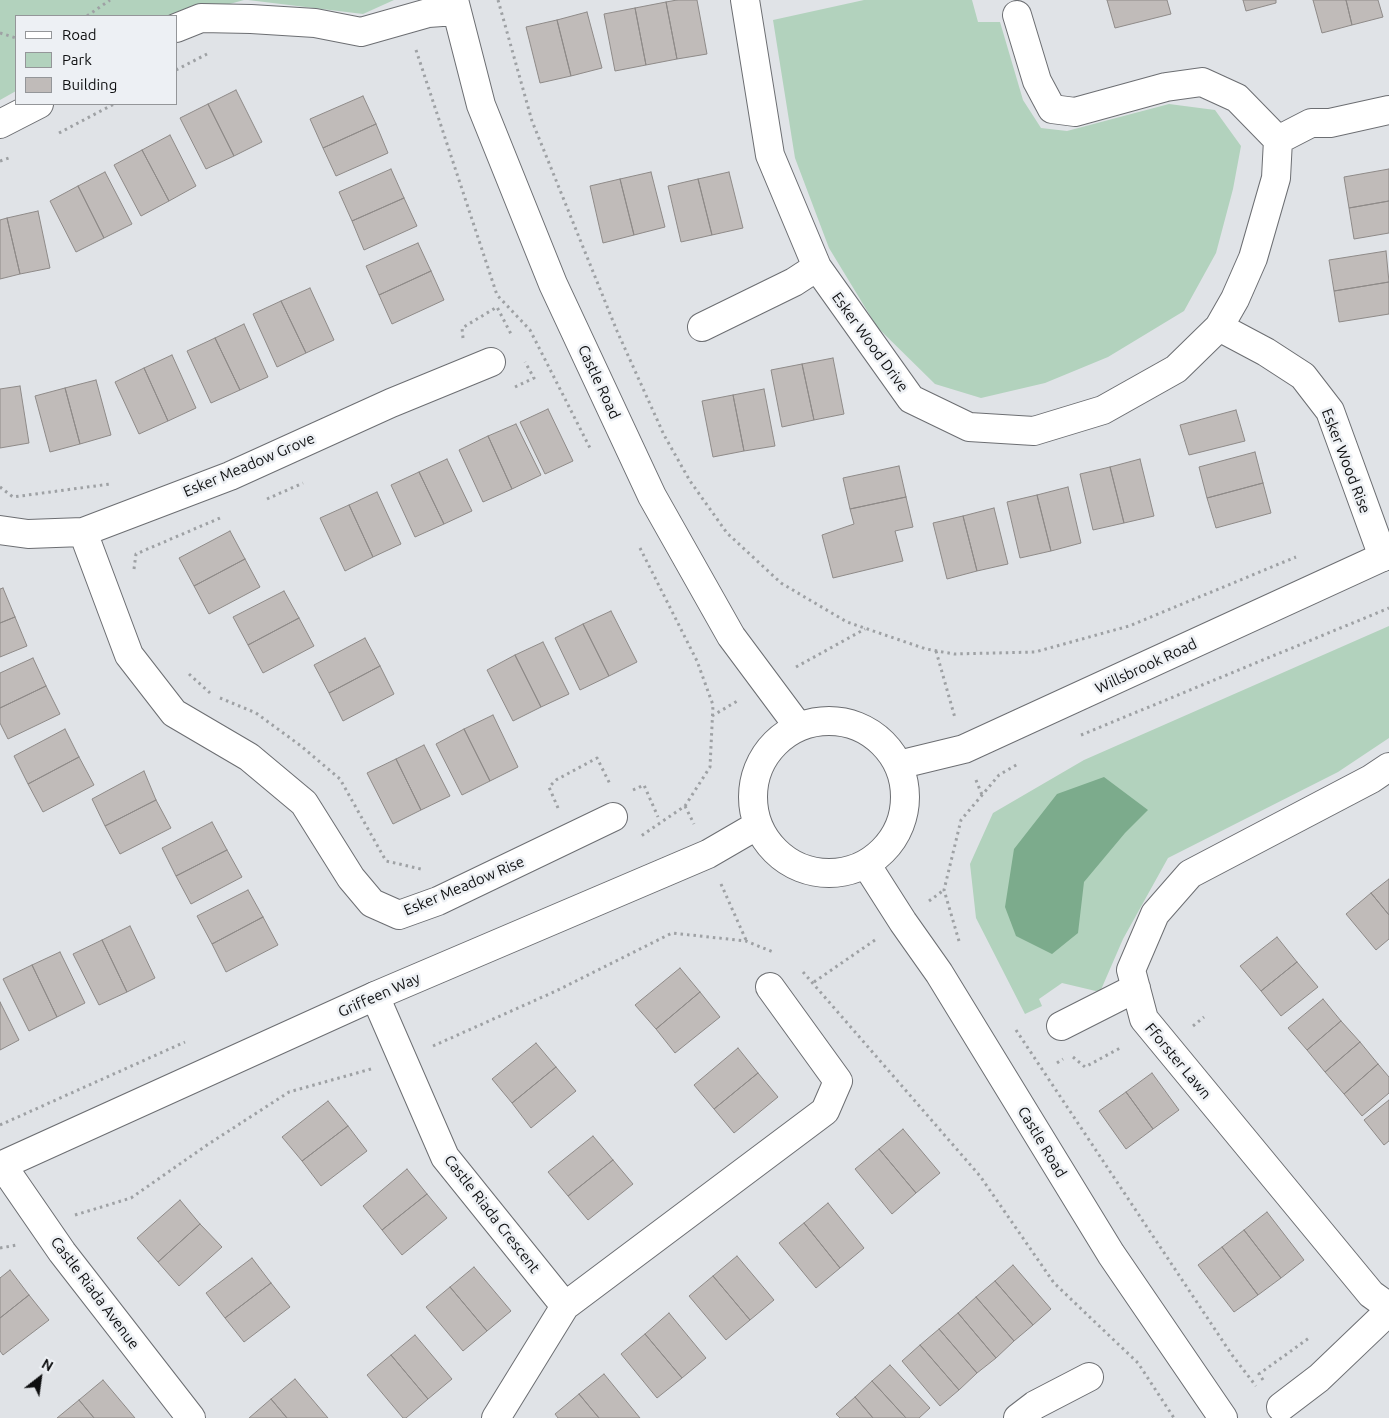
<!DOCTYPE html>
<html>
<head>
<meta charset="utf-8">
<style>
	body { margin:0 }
	#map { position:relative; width:1389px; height:1418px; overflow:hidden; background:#e0e3e7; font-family:Ubuntu,sans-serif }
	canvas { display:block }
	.legend { position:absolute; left:15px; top:15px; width:162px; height:90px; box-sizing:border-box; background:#edf0f4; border:1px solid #949699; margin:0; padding:6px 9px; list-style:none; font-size:15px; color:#0e0f10 }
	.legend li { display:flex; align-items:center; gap:10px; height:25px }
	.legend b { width:25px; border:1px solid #949699 }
	.north { position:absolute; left:15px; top:1353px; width:50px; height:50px; -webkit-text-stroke:4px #edf0f4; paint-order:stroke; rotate:30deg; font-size:14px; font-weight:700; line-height:20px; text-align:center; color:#0e0f10 }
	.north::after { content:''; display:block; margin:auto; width:18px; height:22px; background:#0e0f10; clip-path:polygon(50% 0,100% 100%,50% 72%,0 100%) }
</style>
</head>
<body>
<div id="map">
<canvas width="1389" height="1418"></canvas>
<ul class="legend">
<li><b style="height:6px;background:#fff"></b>Road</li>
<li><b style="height:14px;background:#b2d2bd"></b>Park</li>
<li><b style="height:14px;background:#c0bbb9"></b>Building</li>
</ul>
<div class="north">N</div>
</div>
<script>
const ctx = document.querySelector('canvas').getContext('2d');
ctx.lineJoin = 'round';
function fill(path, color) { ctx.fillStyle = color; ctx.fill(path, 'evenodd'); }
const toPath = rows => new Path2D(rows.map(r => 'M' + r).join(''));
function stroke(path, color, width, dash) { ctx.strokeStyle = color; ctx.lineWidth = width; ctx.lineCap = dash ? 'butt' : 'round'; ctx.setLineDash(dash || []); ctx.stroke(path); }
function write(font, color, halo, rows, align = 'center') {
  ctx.font = font + ' Ubuntu,sans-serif'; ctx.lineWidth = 5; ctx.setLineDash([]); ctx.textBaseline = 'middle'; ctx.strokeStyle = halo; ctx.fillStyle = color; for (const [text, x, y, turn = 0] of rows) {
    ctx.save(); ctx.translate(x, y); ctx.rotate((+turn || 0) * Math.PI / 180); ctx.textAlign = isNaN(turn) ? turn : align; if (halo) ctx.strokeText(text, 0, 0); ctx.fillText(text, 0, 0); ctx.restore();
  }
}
fill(toPath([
	[0,0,244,0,176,19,176,16,16,16,16,91,0,100],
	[248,0,394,0,363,14],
	[864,0,972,0,978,22,1000,22,1023,100,1041,128,1067,131,1169,104,1215,110,1241,146,1233,189,1216,253,1184,311,1108,357,1045,383,981,398,935,384,877,327,829,248,795,158,773,20],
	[1389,626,1389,738,1338,772,1168,858,1123,939,1100,992,1062,983,1039,999,1042,1006,1025,1014,976,918,970,864,993,813,1084,760]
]), '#b2d2bd');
fill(toPath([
	[1104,777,1148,810,1125,833,1084,882,1078,933,1052,954,1016,936,1005,907,1014,849,1057,794]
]), '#7cab8c');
const building = toPath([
	[677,0,697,0,707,54,677,59,666,2,677,0],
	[1107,0,1167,0,1171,14,1115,28,1107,0],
	[1243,0,1276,0,1276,3,1246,11,1243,0],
	[1313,0,1346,0,1352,25,1322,33,1313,0],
	[1346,0,1378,0,1383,17,1352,25,1346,0],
	[666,2,677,59,646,65,635,8,666,2],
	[635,8,646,65,615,71,604,14,635,8],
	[587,12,602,68,571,76,557,20,587,12],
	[557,20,571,76,540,83,526,27,557,20],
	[236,90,262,142,234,156,208,104,236,90],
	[363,96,376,124,323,148,310,119,363,96],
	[208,104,234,156,206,169,180,118,208,104],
	[376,124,388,153,336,176,323,148,376,124],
	[170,135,196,186,169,201,142,150,170,135],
	[142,150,169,201,141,216,114,165,142,150],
	[391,169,404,198,352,221,339,192,391,169],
	[1389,169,1389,201,1349,208,1344,177,1389,169],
	[105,172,132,224,104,238,78,186,105,172],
	[651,172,665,227,634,235,620,179,651,172],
	[729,172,743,228,712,235,698,179,729,172],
	[620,179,634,235,603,243,590,186,620,179],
	[698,179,712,235,681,242,668,186,698,179],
	[78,186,104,238,76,252,50,201,78,186],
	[404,198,417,226,364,250,352,221,404,198],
	[1389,201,1389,233,1354,239,1349,208,1389,201],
	[38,211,50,268,20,274,7,218,38,211],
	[7,218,20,274,0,279,0,220,7,218],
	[418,243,431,271,379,295,366,266,418,243],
	[1386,251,1389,282,1334,291,1329,260,1386,251],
	[431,271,444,300,392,324,379,295,431,271],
	[1389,282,1389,314,1339,322,1334,291,1389,282],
	[310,288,334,340,306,353,281,301,310,288],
	[281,301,306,353,277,367,253,314,281,301],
	[244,324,268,377,240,390,215,338,244,324],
	[215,338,240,390,211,403,187,351,215,338],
	[172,355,196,408,168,421,144,368,172,355],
	[833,358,844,414,814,420,802,364,833,358],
	[802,364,814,420,782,427,771,370,802,364],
	[144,368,168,421,139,434,115,382,144,368],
	[96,380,111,435,80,444,65,388,96,380],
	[20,386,29,443,0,448,0,389,20,386],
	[65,388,80,444,50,452,35,396,65,388],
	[764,389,775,446,744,451,733,395,764,389],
	[733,395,744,451,713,457,702,401,733,395],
	[548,409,573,461,545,474,520,422,548,409],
	[1236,410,1245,441,1189,455,1180,425,1236,410],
	[516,424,541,475,512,489,488,436,516,424],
	[488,436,512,489,483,502,459,450,488,436],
	[1255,452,1263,483,1207,498,1199,467,1255,452],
	[447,459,472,511,444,524,419,472,447,459],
	[1140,459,1154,516,1124,523,1110,467,1140,459],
	[899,466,906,497,850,509,843,478,899,466],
	[1110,467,1124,523,1093,530,1080,474,1110,467],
	[419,472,444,524,415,537,391,485,419,472],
	[1263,483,1271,513,1216,528,1207,498,1263,483],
	[1068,487,1081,543,1051,551,1037,495,1068,487],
	[377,492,401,544,373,557,349,505,377,492],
	[1037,495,1051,551,1020,558,1007,502,1037,495],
	[906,497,913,527,895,531,903,561,833,578,822,535,854,524,850,509,906,497],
	[349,505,373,557,345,571,320,518,349,505],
	[994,508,1008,564,977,571,963,516,994,508],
	[963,516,977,571,947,579,933,523,963,516],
	[230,531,245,559,194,586,179,558,230,531],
	[245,559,260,587,209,614,194,586,245,559],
	[3,588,15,617,0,623,0,589,3,588],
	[284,591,299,618,248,645,233,617,284,591],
	[611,611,637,662,609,676,583,624,611,611],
	[15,617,27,646,0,657,0,623,15,617],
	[299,618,314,646,263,673,248,645,299,618],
	[583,624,609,676,580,690,555,638,583,624],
	[365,638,380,666,329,693,314,665,365,638],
	[543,642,569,694,541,707,515,655,543,642],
	[515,655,541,707,513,721,487,670,515,655],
	[33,658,46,686,0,708,0,673,33,658],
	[380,666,394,694,343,721,329,693,380,666],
	[46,686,60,714,8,739,0,723,0,708,46,686],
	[493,715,518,767,490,781,464,729,493,715],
	[65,729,79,757,28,784,14,756,65,729],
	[464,729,490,781,462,795,436,744,464,729],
	[424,745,450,796,421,810,396,759,424,745],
	[79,757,94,785,43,812,28,784,79,757],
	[396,759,421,810,393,824,367,773,396,759],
	[144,771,156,800,105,826,92,799,144,771],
	[156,800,171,828,120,854,105,826,156,800],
	[212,822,227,850,176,876,162,848,212,822],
	[227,850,242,877,191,904,176,876,227,850],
	[1389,879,1389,915,1371,893,1389,879],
	[248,890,263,917,212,944,197,916,248,890],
	[1371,893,1389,915,1389,939,1376,950,1346,914,1371,893],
	[263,917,278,945,226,972,212,944,263,917],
	[130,926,155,978,127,992,102,940,130,926],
	[1277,937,1297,962,1261,991,1240,966,1277,937],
	[102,940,127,992,99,1005,73,954,102,940],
	[60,952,85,1003,57,1017,32,965,60,952],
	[1297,962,1318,987,1281,1016,1261,991,1297,962],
	[32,965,57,1017,29,1031,3,979,32,965],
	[680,968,700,992,656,1029,635,1005,680,968],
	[700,992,720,1017,675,1053,656,1029,700,992],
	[1323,999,1341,1021,1307,1050,1288,1028,1323,999],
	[0,1002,19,1040,0,1050,0,1002],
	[1341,1021,1360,1042,1325,1072,1307,1050,1341,1021],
	[1360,1042,1378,1064,1344,1094,1325,1072,1360,1042],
	[536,1043,556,1067,512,1103,492,1079,536,1043],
	[738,1048,758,1073,714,1109,694,1085,738,1048],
	[1378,1064,1389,1077,1389,1093,1362,1116,1344,1094,1378,1064],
	[556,1067,576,1091,531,1128,512,1103,556,1067],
	[758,1073,778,1097,734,1133,714,1109,758,1073],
	[1152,1073,1179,1110,1153,1129,1126,1092,1152,1073],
	[1126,1092,1153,1129,1126,1149,1099,1111,1126,1092],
	[1389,1100,1389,1141,1384,1145,1364,1120,1389,1100],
	[328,1101,348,1126,302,1161,282,1137,328,1101],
	[348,1126,367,1151,321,1186,302,1161,348,1126],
	[903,1129,940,1173,916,1193,879,1149,903,1129],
	[593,1136,613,1160,568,1196,548,1172,593,1136],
	[879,1149,916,1193,892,1214,855,1169,879,1149],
	[613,1160,633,1184,588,1220,568,1196,613,1160],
	[407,1169,427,1194,382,1230,363,1206,407,1169],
	[427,1194,447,1218,402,1255,382,1230,427,1194],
	[180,1200,200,1224,158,1262,137,1238,180,1200],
	[828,1203,864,1248,840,1268,804,1223,828,1203],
	[1267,1212,1304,1260,1281,1278,1244,1230,1267,1212],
	[804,1223,840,1268,816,1288,779,1243,804,1223],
	[200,1224,222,1247,179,1286,158,1262,200,1224],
	[1244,1230,1281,1278,1258,1295,1222,1247,1244,1230],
	[1222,1247,1258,1295,1234,1312,1198,1265,1222,1247],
	[737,1256,774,1300,750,1320,713,1276,737,1256],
	[252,1258,271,1283,225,1318,206,1293,252,1258],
	[1013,1265,1051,1309,1033,1325,995,1281,1013,1265],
	[474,1267,511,1311,487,1331,450,1287,474,1267],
	[10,1270,29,1295,0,1318,0,1278,10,1270],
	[713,1276,750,1320,726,1340,689,1296,713,1276],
	[995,1281,1033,1325,1014,1341,976,1297,995,1281],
	[271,1283,290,1307,244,1342,225,1318,271,1283],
	[450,1287,487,1331,463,1351,426,1307,450,1287],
	[29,1295,49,1320,3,1355,0,1351,0,1318,29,1295],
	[976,1297,1014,1341,996,1358,958,1313,976,1297],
	[669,1313,706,1358,682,1378,645,1334,669,1313],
	[958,1313,996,1358,977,1373,939,1329,958,1313],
	[939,1329,977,1373,959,1390,920,1345,939,1329],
	[645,1334,682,1378,657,1398,621,1354,645,1334],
	[415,1335,452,1379,428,1399,391,1355,415,1335],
	[920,1345,959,1390,940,1406,902,1361,920,1345],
	[391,1355,428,1399,406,1418,403,1418,367,1375,391,1355],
	[890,1365,930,1408,919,1418,906,1418,872,1381,890,1365],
	[604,1374,640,1418,599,1418,579,1394,604,1374],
	[295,1379,328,1418,287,1418,271,1399,295,1379],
	[103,1380,135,1418,94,1418,79,1400,103,1380],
	[872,1381,906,1418,873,1418,855,1397,872,1381],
	[579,1394,599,1418,558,1418,555,1414,579,1394],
	[855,1397,873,1418,840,1418,836,1414,855,1397],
	[271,1399,287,1418,249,1418,271,1399],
	[79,1400,94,1418,57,1418,79,1400]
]);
fill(building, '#c0bbb9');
stroke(building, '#8e8a88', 1);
const minor = toPath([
	[454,0,481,105,553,284,652,496,731,636,798,726],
	[745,0,770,155,817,267,911,399,969,427,1034,431,1103,410,1176,369,1219,327,1235,299,1253,258,1276,178,1278,140,1311,123,1330,123,1389,110],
	[1017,15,1037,81,1052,109,1075,112,1166,87,1202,82,1237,98,1278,140],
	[176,28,201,18,251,19,315,23,361,32,428,13,456,11],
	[0,124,39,104],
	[702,327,794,282,817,267],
	[1219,327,1266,352,1303,376,1330,411,1383,557],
	[0,530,28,534,83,532,230,476,391,403,491,362],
	[83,532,129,655,174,713,249,757,304,803,351,878,372,903,399,915,438,901,613,817],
	[1389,767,1371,779,1190,874,1155,914,1131,970,1144,1019,1371,1294,1389,1307],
	[375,996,445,1157,565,1306,496,1418],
	[1061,1026,1136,988],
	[2,1165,62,1252,191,1418],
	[565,1306,825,1111,838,1081,770,987],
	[1281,1407,1319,1378,1389,1311],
	[1018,1418,1035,1405,1089,1377]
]);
const tertiary = toPath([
	'753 797a76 76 0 1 1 152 0a76 76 0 1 1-152 0Z',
	[898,765,964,749,1389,554],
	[866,864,903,922,939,973,1111,1254,1223,1418],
	[0,1166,375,996,708,854,758,825]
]);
stroke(minor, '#6c6e72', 30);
stroke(tertiary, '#6c6e72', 30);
stroke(toPath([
	[498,0,532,121,617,331,664,435,690,481,727,533,781,583,847,622,926,649,954,654,1035,652,1129,626,1296,557],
	[87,16,110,0],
	[0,33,16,38],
	[416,50,497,295,530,330,591,450],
	[176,70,207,54],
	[59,133,114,104],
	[0,161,9,158],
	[463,338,462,328,497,307,511,334],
	[515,387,534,378,525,362],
	[0,487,13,497,110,484],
	[267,499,303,483],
	[640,548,697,661,713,705,710,767,685,806,641,836],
	[134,569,136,554,220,518],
	[936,651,955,718],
	[796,667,865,629],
	[189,674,210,693],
	[220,698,256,713,301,746,340,779,386,861,421,869],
	[712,716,739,700],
	[1081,735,1389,608],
	[976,780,982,795],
	[633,790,644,785,658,817],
	[685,806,694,824],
	[558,808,549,787,556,780,597,758,610,784],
	[721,884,746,940],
	[929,901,944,890],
	[959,941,944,890,961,820,999,775,1018,764],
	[803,972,980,1176,1054,1283,1138,1363,1174,1418],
	[814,982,875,940],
	[1193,1026,1204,1017],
	[1016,1030,1232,1355,1256,1386],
	[433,1046,556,991,672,933,746,941,773,952],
	[1073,1057,1085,1067,1122,1047],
	[1057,1063,1063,1059],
	[0,1125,185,1042],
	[75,1215,131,1198,207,1145,289,1092,371,1069],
	[0,1248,17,1245],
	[1263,1380,1259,1374,1309,1338]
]), '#9ea1a4', 3, [2.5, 4]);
stroke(minor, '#fff', 28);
stroke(tertiary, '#fff', 28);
write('15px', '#0e0f10', '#edf0f4', [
	["Esker Wood Drive",870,342,54],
	["Castle Road",599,382,65],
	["Esker Wood Rise",1346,461,69],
	["Esker Meadow Grove",249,465,-23],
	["Willsbrook Road",1146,666,-25],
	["Esker Meadow Rise",464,886,-23],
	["Griffeen Way",379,995,-24],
	["Fforster Lawn",1178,1061,50],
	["Castle Road",1042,1142,59],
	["Castle Riada Crescent",492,1214,52],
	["Castle Riada Avenue",95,1293,53]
]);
</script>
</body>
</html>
